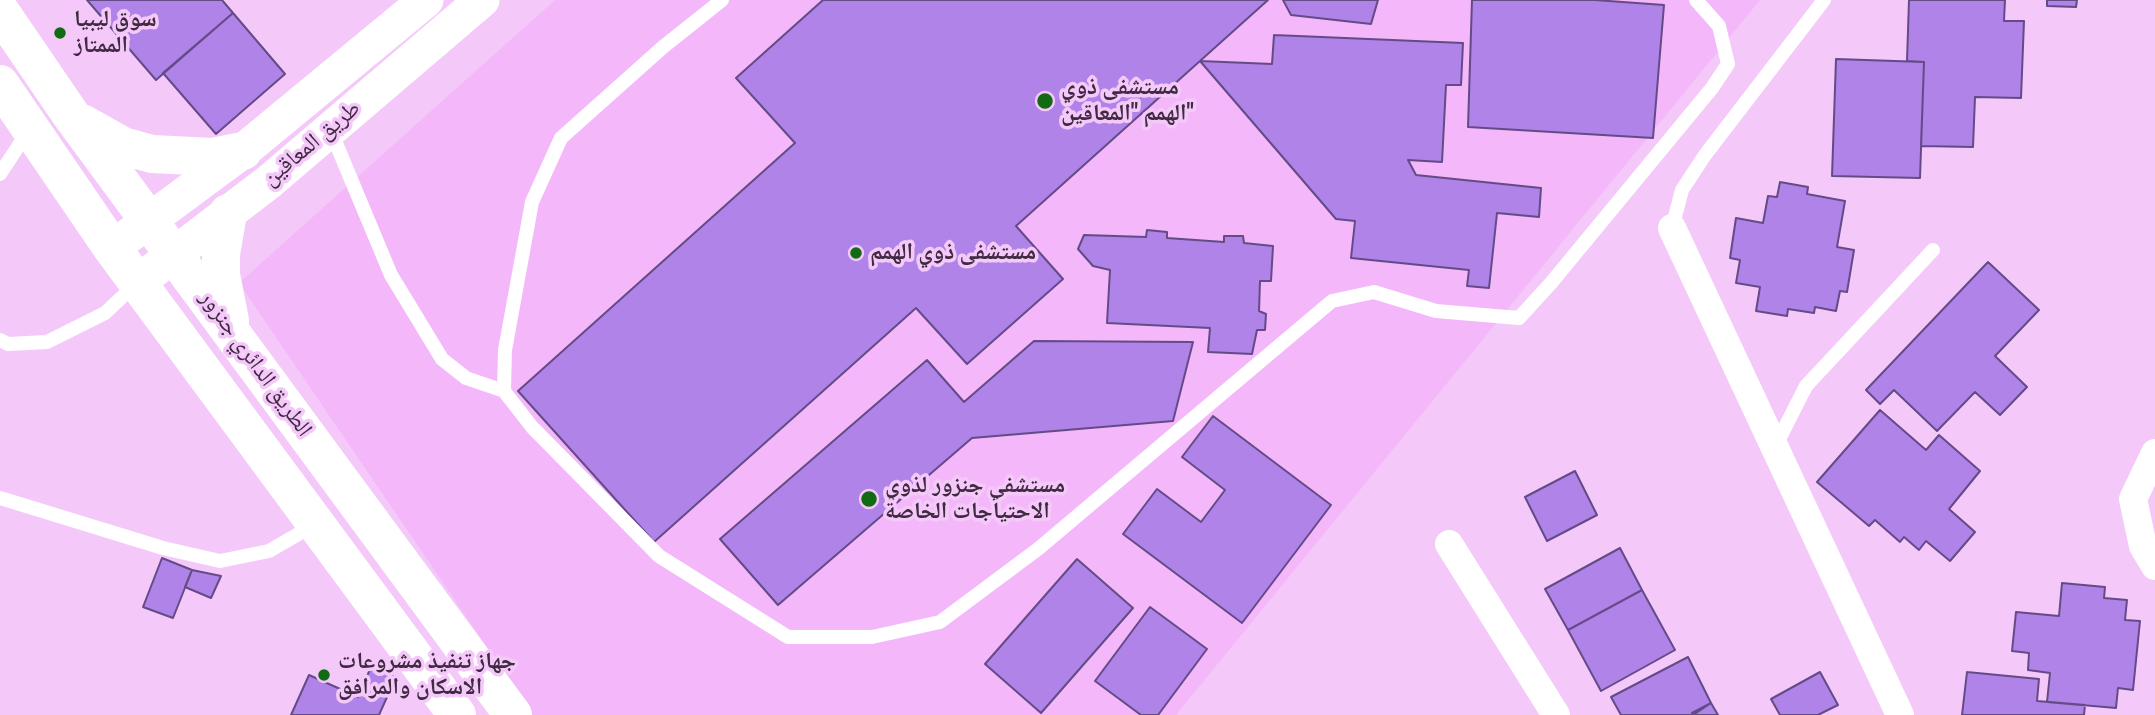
<!DOCTYPE html>
<html>
<head>
<meta charset="utf-8">
<style>
	body { margin:0 }
	canvas { display:block; background:#f4c9f9 }
</style>
</head>
<body>
<canvas width="2155" height="715"></canvas>
<script>
const ctx = document.querySelector('canvas').getContext('2d');
ctx.lineJoin = 'round';
function fill(path, color) { ctx.fillStyle = color; ctx.fill(path, 'evenodd'); }
const toPath = rows => new Path2D(rows.map(r => 'M' + r).join(''));
function stroke(path, color, width, dash) { ctx.strokeStyle = color; ctx.lineWidth = width; ctx.lineCap = dash ? 'butt' : 'round'; ctx.setLineDash(dash || []); ctx.stroke(path); }
function write(font, color, halo, rows, align = 'center') {
  ctx.font = font + ' "Roboto Condensed","Noto Naskh Arabic",sans-serif'; ctx.lineWidth = 7; ctx.setLineDash([]); ctx.textBaseline = 'middle'; ctx.strokeStyle = halo; ctx.fillStyle = color; for (const [text, x, y, turn = 0] of rows) {
    ctx.save(); ctx.translate(x, y); ctx.rotate((+turn || 0) * Math.PI / 180); ctx.textAlign = isNaN(turn) ? turn : align; if (halo) ctx.strokeText(text, 0, 0); ctx.fillText(text, 0, 0); ctx.restore();
  }
}
fill(toPath([
	[555,0,1760,0,1176,715,533,715,239,283]
]), '#f3b7fa');
const building = toPath([
	[87,0,222,0,233,13,156,80,87,0],
	[823,0,1268,0,1016,226,1063,279,967,364,916,308,654,542,518,391,795,143,736,78,823,0],
	[1283,0,1378,0,1371,24,1291,15,1283,0],
	[1472,0,1595,0,1664,5,1653,138,1468,127,1472,0],
	[1909,0,2005,0,2004,21,2024,21,2021,98,1975,97,1973,147,1921,146,1924,62,1907,61,1909,0],
	[2047,0,2077,0,2076,7,2047,6,2047,0],
	[233,13,285,74,216,134,163,73,233,13],
	[1274,35,1463,43,1461,85,1446,85,1442,162,1408,160,1416,175,1541,188,1539,217,1497,213,1489,288,1467,286,1469,270,1351,258,1355,221,1336,219,1200,61,1272,64,1274,35],
	[1836,59,1924,62,1920,178,1832,176,1836,59],
	[1780,182,1808,187,1807,194,1845,201,1837,247,1854,250,1847,292,1840,291,1836,311,1815,307,1814,313,1788,309,1787,316,1756,311,1760,287,1736,283,1740,260,1730,258,1736,218,1763,223,1768,196,1777,197,1780,182],
	[1147,230,1167,232,1167,238,1224,242,1224,236,1243,236,1244,243,1273,246,1271,281,1260,281,1259,311,1266,314,1265,330,1257,330,1252,354,1208,352,1210,328,1107,323,1110,270,1093,266,1078,249,1084,235,1146,237,1147,230],
	[1988,262,2039,310,1995,356,2027,387,2000,415,1975,392,1937,431,1894,390,1880,404,1866,390,1988,262],
	[1034,341,1193,342,1173,421,972,438,778,605,720,539,927,360,964,402,1034,341],
	[1880,410,1926,450,1939,435,1980,471,1949,509,1975,532,1950,561,1926,541,1919,550,1904,537,1900,542,1875,520,1869,526,1817,482,1880,410],
	[1213,416,1331,505,1242,623,1123,534,1157,489,1201,522,1225,490,1182,457,1213,416],
	[1575,471,1597,515,1547,541,1525,497,1575,471],
	[1620,548,1642,590,1568,630,1545,589,1620,548],
	[162,558,192,570,173,618,143,607,162,558],
	[1077,559,1133,608,1041,713,985,664,1077,559],
	[192,570,221,576,211,598,185,587,192,570],
	[2062,583,2105,587,2104,598,2127,600,2125,620,2140,621,2133,690,2118,688,2116,708,2047,702,2050,673,2028,670,2029,653,2012,651,2016,612,2059,616,2062,583],
	[1642,590,1675,650,1601,691,1568,630,1642,590],
	[1150,607,1207,649,1158,715,1141,715,1095,681,1150,607],
	[1688,657,1711,703,1693,715,1621,715,1611,697,1688,657],
	[371,667,396,677,379,715,291,715,309,675,358,697,371,667],
	[1820,672,1838,705,1818,715,1780,715,1771,699,1820,672],
	[1967,672,2039,679,2037,701,2085,705,2084,715,1962,715,1967,672],
	[1711,703,1718,715,1693,715,1692,713,1711,703]
]);
fill(building, '#af83e7');
stroke(building, '#654a88', 2);
stroke(toPath([
	[722,0,663,47,561,138,532,202,505,350,504,391,532,427,659,556,788,637,872,637,940,622,1038,549,1332,301,1374,292,1436,311,1519,318,1551,283,1712,88,1728,64,1719,26,1696,0],
	[330,129,391,275,442,359,466,378,504,391],
	[0,174,29,130],
	[1672,228,1682,190,1705,155,1824,0],
	[0,340,8,344,47,342,105,313,136,284],
	[1775,447,1806,386,1933,250],
	[0,498,163,548,220,561,269,551,314,525]
]), '#fff', 14);
stroke(toPath([
	[1672,228,1900,715],
	[2155,453,2133,499,2143,546,2155,566],
	[1449,544,1556,715]
]), '#fff', 28);
stroke(toPath([
	[112,248,243,151,426,0],
	[137,283,270,181,482,0]
]), '#fff', 35);
stroke(toPath([
	[0,11,71,115,513,715],
	[0,84,112,248,457,715],
	[82,123,123,146,152,154,213,157,243,151],
	[228,213,221,254,221,275,230,321]
]), '#fff', 38);
for (const [x, y, r, color] of [
	[60,33,7,"#126a12"],
	[1045,101,9,"#126a12"],
	[856,253,7,"#126a12"],
	[869,499,9,"#126a12"],
	[324,675,7,"#126a12"]
]) { const dot = new Path2D(); dot.arc(x, y, r, 0, 2 * Math.PI); ctx.fillStyle = color; ctx.fill(dot); stroke(dot, '#f4c9f9', 2.5); }
write('bold 23px', '#402a42', '#f4c9f9', [
	["سوق ليبيا",74,20],
	["الممتاز",74,46],
	["مستشفى ذوي",1061,88],
	["الهمم \"المعاقين\"",1061,114],
	["مستشفى ذوي الهمم",870,253],
	["مستشفي جنزور لذوي",885,486],
	["الاحتياجات الخاصة",885,512],
	["جهاز تنفيذ مشروعات",338,662],
	["الاسكان والمرافق",338,688]
], 'left');
write('23px', '#402a42', '#f4c9f9', [
	["طريق المعاقين",312,144,-40],
	["الطريق الدائري جنزور",255,364,54]
]);
</script>
</body>
</html>
